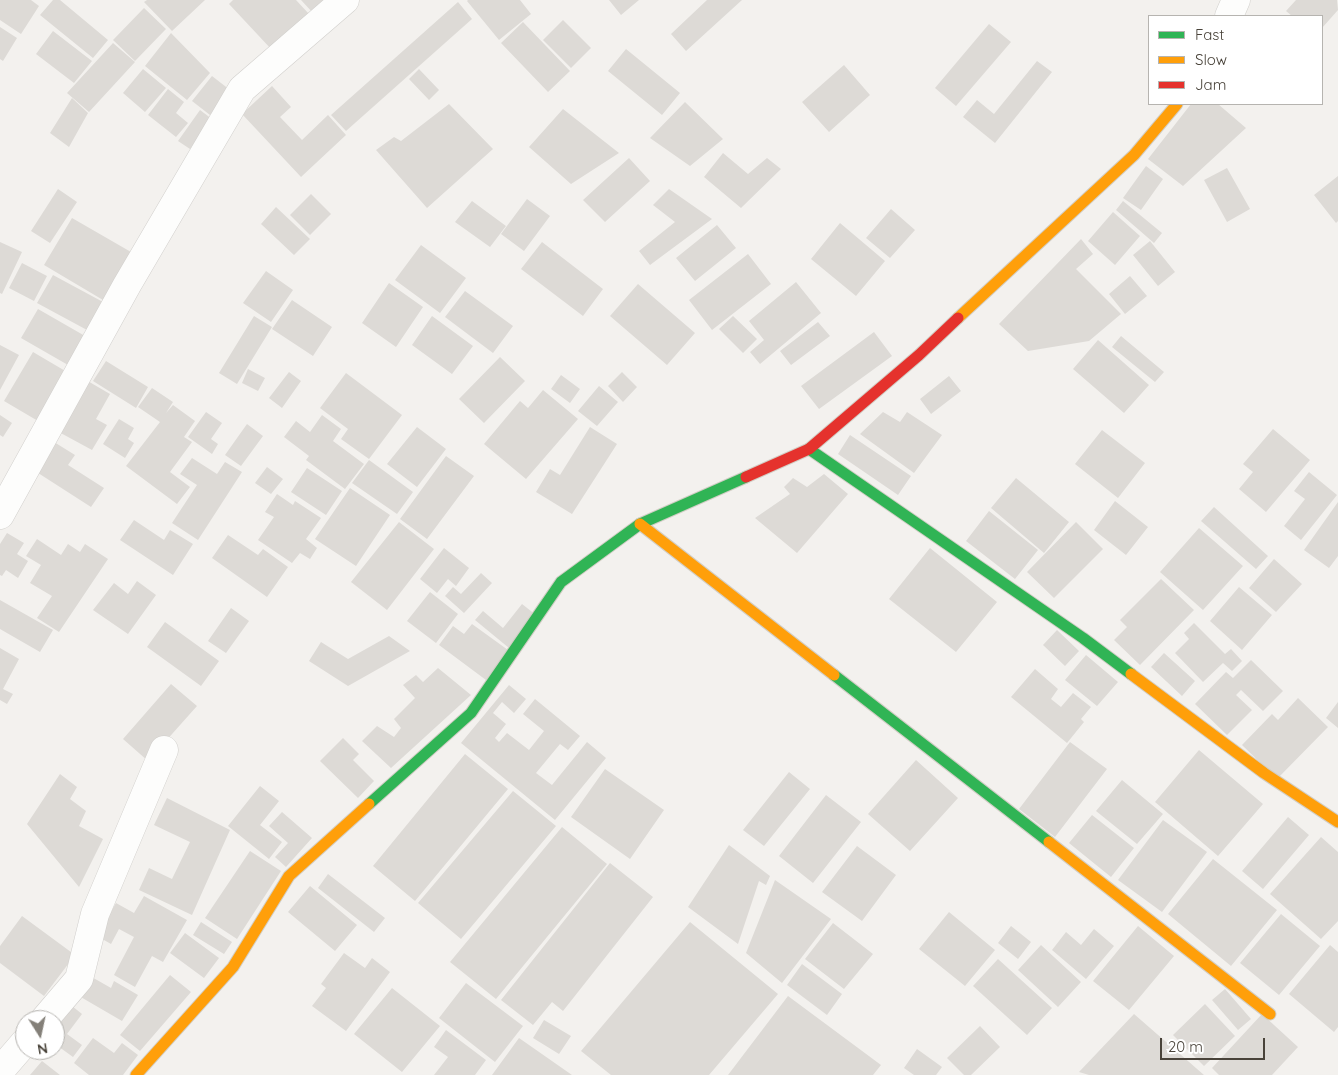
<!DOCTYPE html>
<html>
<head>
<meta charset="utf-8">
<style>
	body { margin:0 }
	#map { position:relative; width:1338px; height:1075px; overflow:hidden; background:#f3f1ee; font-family:Quicksand,sans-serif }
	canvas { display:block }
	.legend { position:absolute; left:1148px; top:15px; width:175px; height:90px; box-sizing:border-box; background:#fff; border:1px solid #b6b4b0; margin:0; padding:6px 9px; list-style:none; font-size:15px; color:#49433a }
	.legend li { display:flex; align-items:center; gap:10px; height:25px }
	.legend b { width:25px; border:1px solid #b6b4b0 }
	.north { position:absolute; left:15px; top:1010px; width:50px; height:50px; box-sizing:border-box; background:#fff; border:1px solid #b6b4b0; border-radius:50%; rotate:170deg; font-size:14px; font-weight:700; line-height:20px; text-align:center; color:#49433a }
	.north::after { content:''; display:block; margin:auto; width:18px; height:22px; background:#848079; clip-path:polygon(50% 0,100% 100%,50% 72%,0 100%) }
	.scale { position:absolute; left:1160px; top:1038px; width:105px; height:22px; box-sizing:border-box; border:2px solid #49433a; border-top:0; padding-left:6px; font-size:15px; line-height:18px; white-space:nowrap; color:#49433a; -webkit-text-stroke:4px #fff; paint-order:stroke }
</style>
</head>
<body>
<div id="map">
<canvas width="1338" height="1075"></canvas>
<ul class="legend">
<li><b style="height:6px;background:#30b455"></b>Fast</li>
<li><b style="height:6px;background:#ff9f0a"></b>Slow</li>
<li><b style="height:6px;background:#e5322d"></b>Jam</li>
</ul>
<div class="north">N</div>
<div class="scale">20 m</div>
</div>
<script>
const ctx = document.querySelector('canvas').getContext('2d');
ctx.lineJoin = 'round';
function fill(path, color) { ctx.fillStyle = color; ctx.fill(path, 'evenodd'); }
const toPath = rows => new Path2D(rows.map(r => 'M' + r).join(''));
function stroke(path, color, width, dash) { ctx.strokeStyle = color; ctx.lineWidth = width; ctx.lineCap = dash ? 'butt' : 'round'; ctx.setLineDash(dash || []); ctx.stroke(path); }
fill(toPath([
	[0,0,31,0,39,6,21,34,0,20],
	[53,0,60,0,108,40,93,58,40,15],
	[147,0,205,0,172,31,144,2],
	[233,0,296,0,309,14,272,50,229,4],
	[301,0,328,0,313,13],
	[468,0,520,0,531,14,499,40,467,1],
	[609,0,639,0,621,15],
	[707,0,742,0,686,51,671,34],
	[1296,0,1337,0,1338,10,1322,28,1322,16,1292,16,1286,11],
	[458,2,472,19,346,131,331,115],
	[144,8,166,29,135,61,113,40],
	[563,20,591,48,571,68,543,40],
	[523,22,570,71,548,92,501,43],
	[989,24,1011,42,956,106,935,88],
	[0,27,17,38,3,61,0,59],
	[53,31,92,61,74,83,36,54],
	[171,33,210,73,187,100,145,66],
	[113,43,135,62,89,112,67,93],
	[626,49,680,93,662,115,608,71],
	[1037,61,1052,72,995,143,963,117,977,100,994,114],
	[844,65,870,95,829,132,802,102],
	[143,69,166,88,145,112,123,93],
	[419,69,439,90,429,100,409,79],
	[212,76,230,90,210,115,192,101],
	[272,86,291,107,280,117,302,140,328,115,346,135,301,177,242,114],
	[168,89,184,102,176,113,188,123,176,137,148,115],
	[72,98,88,113,69,147,50,133],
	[685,102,723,139,690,166,650,138],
	[449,104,493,149,427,208,376,150,394,137,401,141],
	[1191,104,1218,104,1246,128,1183,186,1148,159],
	[563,109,619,153,571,184,529,147],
	[200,110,212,119,190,149,178,141],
	[723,153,748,174,767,158,781,169,741,208,704,177],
	[629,158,650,181,605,222,583,200],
	[1146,166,1163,179,1141,210,1123,198],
	[1227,168,1250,209,1227,222,1204,180],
	[1338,176,1338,221,1336,223,1314,195],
	[58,189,77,202,50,243,31,231],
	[669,189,712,219,650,265,639,251,675,222,653,205],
	[311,194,331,214,310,235,290,215],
	[527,199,550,216,524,251,501,234],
	[472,201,506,226,490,247,455,222],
	[1123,201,1162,233,1154,243,1116,210],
	[276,207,310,239,294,255,261,224],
	[891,209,915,230,890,258,866,238],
	[1113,212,1140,236,1115,265,1088,241],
	[72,218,131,252,103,300,44,265],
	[840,223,885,261,856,296,811,259],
	[717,225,736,248,695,281,676,258],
	[1081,239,1093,254,1076,269,1121,314,1089,341,1028,351,999,324],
	[1150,241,1175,272,1158,286,1133,255],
	[0,242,22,252,2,294,0,293],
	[542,242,603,289,583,316,521,269],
	[421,245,466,278,440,313,395,280],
	[748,254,771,284,712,330,689,300],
	[22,263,47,276,34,301,9,288],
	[266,271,293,290,271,322,243,303],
	[53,275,103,302,87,330,37,303],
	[1130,276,1147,296,1125,314,1109,294],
	[796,282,821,313,760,364,750,352,764,340,749,321],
	[389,283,423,307,396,347,362,323],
	[638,284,695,333,667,365,610,316],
	[465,291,513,326,493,353,445,317],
	[292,300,332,327,313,356,272,329],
	[38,309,85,336,68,365,21,338],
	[254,316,272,327,237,384,219,373],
	[432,316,473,346,452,374,412,345],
	[733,316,757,339,743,353,719,329],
	[818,322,830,336,791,365,780,351],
	[874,332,892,356,819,409,801,386],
	[1121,336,1164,372,1155,382,1112,347],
	[1098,340,1149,385,1124,413,1073,369],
	[0,345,19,355,0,390],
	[33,352,67,372,38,421,4,401],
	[500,357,525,381,484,423,459,399],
	[106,361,148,387,136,408,93,381],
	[248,369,265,378,258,391,242,383],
	[289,372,301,381,282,408,269,398],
	[622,372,637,387,623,402,608,386],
	[346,373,402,415,369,459,341,439,348,429,320,408],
	[561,375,580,389,570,403,551,389],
	[949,376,961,391,931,414,920,399],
	[86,380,110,394,96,419,107,425,92,450,57,431],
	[599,386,618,402,597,426,578,411],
	[152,388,173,402,166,413,173,405,195,421,184,437,192,442,170,472,190,487,177,504,126,466,160,422,138,407],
	[543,390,578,419,526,479,484,444,520,401,528,408],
	[206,412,222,423,211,439,218,444,212,454,188,437],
	[883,412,900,422,907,412,942,435,914,473,860,434],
	[0,415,12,423,3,437,0,435],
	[322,415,341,429,333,441,364,464,345,489,306,460,309,456,284,437,296,421,310,432],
	[119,419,134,428,128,439,134,443,125,458,103,444],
	[247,424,263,436,241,466,225,455],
	[417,427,446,449,417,487,387,464],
	[590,427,617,444,572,514,536,492,550,469,560,475],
	[1273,429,1310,460,1266,512,1239,489,1253,472,1243,464],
	[1102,430,1145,463,1118,498,1075,464],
	[850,435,911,476,898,495,838,454],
	[54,442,75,455,68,465,104,488,91,507,35,471],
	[446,456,474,476,427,539,400,519],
	[192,458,217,474,225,462,242,472,198,540,172,523,197,485,180,474],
	[369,460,413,492,397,514,352,483],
	[267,467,283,479,271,494,255,483],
	[307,468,342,491,326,515,291,492],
	[1309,472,1337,495,1301,540,1284,526,1305,499,1294,491],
	[824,474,848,494,797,553,755,518,790,494,784,487,793,478,807,487],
	[1016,478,1069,522,1044,553,991,508],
	[350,488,390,515,356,566,315,539],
	[277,494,293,505,295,501,321,518,306,539,317,548,310,559,300,553,292,563,258,540,274,517,265,512],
	[1115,501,1148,527,1126,555,1094,530],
	[1338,502,1338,556,1329,568,1304,550],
	[1214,507,1268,556,1256,569,1201,521],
	[989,511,1038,550,1015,579,966,541],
	[134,520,164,540,170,530,193,544,173,575,120,540],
	[399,522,434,549,387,610,351,582],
	[1076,522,1103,549,1054,598,1027,572],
	[1199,528,1243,566,1203,610,1160,572],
	[7,533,24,543,17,554,28,561,18,578,6,570,2,576,0,575,0,544],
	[228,535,258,555,263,549,288,567,267,597,212,558],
	[37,539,61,555,68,544,80,552,85,544,108,559,59,632,37,618,52,596,30,583,41,565,26,556],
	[444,548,469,568,456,586,448,579,437,593,420,579],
	[930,548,997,602,956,652,889,599],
	[1274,559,1302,584,1276,612,1249,588],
	[481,573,492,583,464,613,445,596,453,587,461,594],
	[1161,579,1194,610,1140,665,1114,640,1127,627,1120,620],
	[137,581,156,595,128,634,93,610,114,583,128,594],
	[1239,587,1272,615,1242,650,1210,621],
	[430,592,458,614,436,643,407,621],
	[0,600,53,630,40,652,0,629],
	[522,604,536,615,509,648,475,620,483,611,503,628],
	[231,608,249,621,226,653,208,641],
	[165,622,219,661,201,686,147,647],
	[1194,623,1225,654,1231,649,1242,661,1232,671,1223,663,1203,682,1175,653,1189,639,1184,633],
	[472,624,508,650,486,680,439,645,453,626,464,634],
	[1057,630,1079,651,1065,666,1043,645],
	[389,636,410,651,348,686,309,661,321,642,348,659],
	[0,648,19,659,3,689,13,694,7,704,0,700],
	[1164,653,1195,681,1182,696,1151,667],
	[1086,655,1118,682,1097,706,1065,680],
	[1251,660,1283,691,1263,711,1241,690,1236,695,1252,710,1227,735,1195,704,1226,672,1233,678],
	[438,668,471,695,391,768,362,741,377,726,394,737,401,728,394,719,415,698,403,685,416,675,423,682],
	[1035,669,1058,689,1051,699,1061,707,1073,693,1091,707,1081,719,1084,722,1067,743,1011,697],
	[171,684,197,706,148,761,123,739],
	[509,685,526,699,514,713,502,702,493,713,506,724,495,738,499,742,507,733,529,750,544,731,523,714,535,699,580,736,568,750,560,744,536,773,552,785,587,742,606,758,555,820,461,743],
	[1298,698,1328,727,1277,779,1242,745,1272,714,1278,720],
	[1338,702,1338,728,1326,718],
	[343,738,359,754,353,760,374,781,358,798,320,761],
	[1070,742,1107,769,1055,837,1019,809],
	[1199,750,1263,804,1218,856,1155,802],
	[465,754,508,789,415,901,373,866],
	[916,760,958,798,910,851,868,814],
	[605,769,664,810,630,859,571,817],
	[789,772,810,789,764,846,743,830],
	[60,774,77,787,70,799,86,811,79,826,103,839,79,887,27,824],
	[1122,780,1163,814,1137,844,1096,811],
	[260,786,279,801,260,825,282,842,269,859,228,826],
	[513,791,556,826,461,939,418,903],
	[826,795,861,822,813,883,779,856],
	[167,798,230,830,192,915,139,890,149,868,172,879,190,842,154,825],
	[282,812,312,838,286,867,275,857,288,843,269,826],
	[1092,815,1134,848,1111,877,1069,843],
	[1288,817,1309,835,1263,889,1242,871],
	[1163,820,1207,852,1162,912,1118,880],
	[562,827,607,864,496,999,450,962],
	[1321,837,1338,852,1338,921,1321,939,1270,894],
	[729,845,770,876,766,885,759,881,738,944,688,907],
	[857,846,896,875,862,921,822,892],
	[250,851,281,871,237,939,205,918],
	[1213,859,1277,910,1231,966,1168,914],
	[610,863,653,897,563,1011,552,1002,533,1025,501,1000],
	[328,874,385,918,374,932,318,888],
	[775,880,831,919,782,983,746,953],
	[310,886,357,925,335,951,288,912],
	[144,896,187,920,163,962,152,956,135,987,114,975,134,937,119,929,111,944,97,936,116,903,134,913],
	[949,912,995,950,965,986,919,949],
	[1281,914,1320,946,1279,995,1240,963],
	[22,916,75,955,44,996,0,963,0,946],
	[201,922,232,942,224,954,193,935],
	[690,922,778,994,709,1075,611,1075,581,1051],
	[833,923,873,954,844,989,805,959],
	[1011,926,1031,942,1018,959,998,943],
	[1138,926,1174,956,1129,1010,1093,981],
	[1094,929,1114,946,1086,979,1052,950,1066,932,1081,945],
	[185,933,219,958,204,978,170,953],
	[1041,945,1081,982,1058,1007,1018,970],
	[1330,945,1338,952,1338,1027,1334,1032,1289,994],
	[344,953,365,968,372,958,390,972,346,1031,312,1006,326,988,321,984],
	[998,959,1052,1008,1027,1035,973,986],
	[802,964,842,994,827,1015,787,985],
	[170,975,191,992,140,1051,120,1035],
	[90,976,111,988,114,981,138,995,122,1021,79,996],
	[466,983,523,1026,495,1062,439,1018],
	[392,988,440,1026,402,1072,354,1034],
	[1225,989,1251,1019,1238,1030,1212,1000],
	[788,996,881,1065,873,1075,728,1075],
	[1205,1004,1235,1036,1204,1066,1173,1035],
	[72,1006,82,1014,67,1034,82,1045,73,1057,55,1044,55,1031],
	[1134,1014,1204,1075,1089,1075,1079,1072],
	[1262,1014,1298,1047,1272,1075,1219,1075,1212,1068],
	[544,1020,571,1036,559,1054,533,1038],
	[980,1026,1000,1047,971,1075,964,1075,947,1058],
	[446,1030,486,1060,475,1075,434,1075,448,1057,434,1047],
	[93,1038,114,1053,122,1043,138,1055,123,1075,89,1075,74,1063],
	[519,1038,572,1075,492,1075],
	[917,1049,942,1067,936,1075,914,1075,904,1068],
	[42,1061,60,1075,30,1075]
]), '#dddad6');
const street = toPath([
	[1229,16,1236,0],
	[0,515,127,285,242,89,345,0],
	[44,1020,79,979,95,914,164,750],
	[0,1071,25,1042]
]);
const fast = toPath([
	[809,449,1083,638,1131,674],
	[834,675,1049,842],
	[369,804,471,713,561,582,640,524,746,477]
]);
const slow = toPath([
	[958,318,1134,155,1177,104],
	[640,524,834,675],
	[1131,674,1264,773,1338,822],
	[1049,842,1270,1014],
	[136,1075,233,967,289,876,369,804]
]);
const jam = toPath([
	[746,477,809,449,919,355,958,318]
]);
stroke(street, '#d1cfcc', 29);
stroke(fast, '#d2cec5', 13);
stroke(slow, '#d2cec5', 13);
stroke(jam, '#d2cec5', 13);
stroke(street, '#fdfdfc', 28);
stroke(fast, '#30b455', 11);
stroke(slow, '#ff9f0a', 11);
stroke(jam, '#e5322d', 11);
</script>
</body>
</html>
